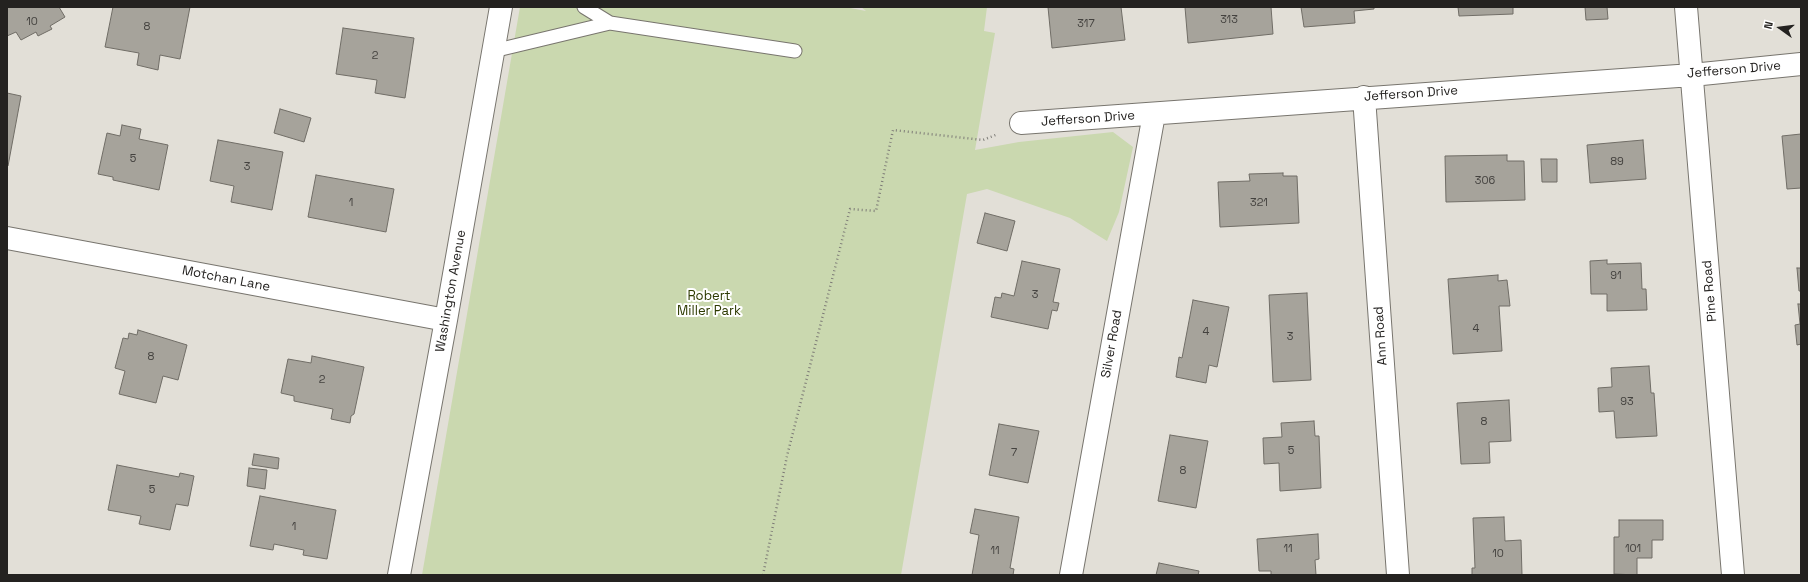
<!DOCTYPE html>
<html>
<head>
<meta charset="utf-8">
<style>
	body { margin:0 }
	#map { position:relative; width:1808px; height:582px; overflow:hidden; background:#e2dfd7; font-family:"Space Grotesk",sans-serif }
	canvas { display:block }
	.frame { position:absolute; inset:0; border:8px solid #242220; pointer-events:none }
	.north { position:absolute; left:1760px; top:8px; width:40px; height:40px; -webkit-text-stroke:3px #fff; paint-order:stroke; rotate:284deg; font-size:11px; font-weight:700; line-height:16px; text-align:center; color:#242220 }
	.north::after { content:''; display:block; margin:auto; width:14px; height:18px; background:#242220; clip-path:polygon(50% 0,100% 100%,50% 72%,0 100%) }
</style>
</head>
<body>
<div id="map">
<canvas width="1808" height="582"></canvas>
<div class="frame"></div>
<div class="north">N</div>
</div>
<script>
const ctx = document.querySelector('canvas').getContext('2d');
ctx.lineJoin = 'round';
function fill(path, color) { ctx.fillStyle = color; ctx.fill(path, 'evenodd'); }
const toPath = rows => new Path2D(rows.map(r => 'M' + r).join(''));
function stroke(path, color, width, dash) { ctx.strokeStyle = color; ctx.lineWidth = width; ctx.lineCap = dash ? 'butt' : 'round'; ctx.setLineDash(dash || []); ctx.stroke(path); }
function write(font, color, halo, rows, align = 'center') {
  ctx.font = font + ' "Space Grotesk",sans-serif'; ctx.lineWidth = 4; ctx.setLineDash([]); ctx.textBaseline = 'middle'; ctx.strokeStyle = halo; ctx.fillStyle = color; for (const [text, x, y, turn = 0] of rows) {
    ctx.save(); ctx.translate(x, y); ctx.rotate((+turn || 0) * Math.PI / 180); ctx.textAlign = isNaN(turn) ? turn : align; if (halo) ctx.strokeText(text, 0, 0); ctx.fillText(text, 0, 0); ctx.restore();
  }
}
fill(toPath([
	[520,7,845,7,866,11,861,7,987,7,984,31,995,33,975,150,1019,142,1113,132,1133,147,1119,212,1107,241,1070,218,987,189,967,194,901,575,422,575]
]), '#cad8af');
const building = toPath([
	[7,7,59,7,65,17,50,26,52,29,38,36,36,32,21,40,16,32,7,36,7,7],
	[113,7,190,7,180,59,160,55,158,70,137,65,139,53,105,47,113,7],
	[1048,7,1121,7,1125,40,1052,48,1048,7],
	[1185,7,1271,7,1273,34,1188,43,1185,7],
	[1301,7,1374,7,1374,9,1354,11,1355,23,1304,27,1301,7],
	[1458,7,1513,7,1513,14,1459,16,1458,7],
	[1585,7,1607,7,1608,19,1586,20,1585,7],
	[343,28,414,38,405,98,375,93,377,80,336,74,343,28],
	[7,93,21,96,8,166,7,166,7,93],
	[280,109,311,118,304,142,274,133,280,109],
	[122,125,141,129,139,139,168,145,159,190,113,180,113,177,98,174,107,133,120,136,122,125],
	[1801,134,1801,188,1787,189,1782,136,1801,134],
	[218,140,283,152,272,210,231,202,234,186,210,181,218,140],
	[1643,140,1646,179,1590,183,1587,145,1643,140],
	[1507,155,1507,161,1524,161,1525,200,1446,202,1445,156,1507,155],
	[1541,159,1557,159,1557,182,1542,182,1541,159],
	[1283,173,1283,176,1297,176,1299,223,1220,227,1218,182,1250,181,1249,174,1283,173],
	[316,175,394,189,386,232,308,217,316,175],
	[985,213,1015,221,1007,251,977,243,985,213],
	[1607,260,1607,264,1641,263,1642,289,1646,289,1647,310,1607,311,1607,294,1591,294,1590,261,1607,260],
	[1022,261,1060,269,1053,302,1059,303,1057,311,1052,310,1048,329,991,317,995,297,1001,298,1002,293,1014,296,1022,261],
	[1797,268,1801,268,1801,291,1799,291,1797,268],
	[1498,275,1498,281,1507,280,1510,306,1499,306,1502,351,1453,354,1448,279,1498,275],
	[1307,293,1311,380,1273,382,1269,295,1307,293],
	[1193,300,1229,307,1217,367,1209,365,1206,383,1176,377,1179,357,1182,358,1193,300],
	[1798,304,1801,304,1801,344,1797,345,1795,325,1800,324,1798,304],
	[138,330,187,345,178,380,163,376,156,403,119,394,125,371,115,368,123,338,128,339,129,333,137,335,138,330],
	[312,356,364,367,354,414,351,416,350,423,331,419,333,409,294,401,294,396,281,393,288,359,311,363,312,356],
	[1649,366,1651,393,1654,393,1657,436,1616,438,1614,411,1599,412,1598,388,1612,387,1611,368,1649,366],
	[1509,400,1511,441,1489,442,1490,463,1461,464,1457,403,1509,400],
	[1314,421,1315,436,1319,436,1321,488,1280,491,1279,463,1264,464,1263,438,1282,437,1281,423,1314,421],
	[999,424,1039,431,1028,483,989,475,999,424],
	[1170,435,1208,441,1196,508,1158,501,1170,435],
	[254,454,279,458,278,469,252,465,254,454],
	[117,465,179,477,180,473,194,476,188,506,176,504,170,530,139,524,141,516,108,510,117,465],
	[249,468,267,470,265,489,247,486,249,468],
	[260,496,336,510,327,559,303,555,304,550,274,544,273,550,250,546,260,496],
	[975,509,1019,517,1010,568,1014,569,1013,575,972,575,979,535,970,533,975,509],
	[1504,517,1505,541,1521,540,1522,575,1472,575,1472,568,1475,568,1473,518,1504,517],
	[1619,520,1663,520,1663,540,1652,540,1652,558,1637,558,1637,575,1614,574,1614,537,1619,537,1619,520],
	[1318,534,1319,559,1315,560,1316,575,1271,575,1271,571,1259,571,1257,539,1318,534],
	[1159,563,1199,571,1198,575,1156,575,1159,563]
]);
fill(building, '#a6a39b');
stroke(building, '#706d66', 1);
const service = toPath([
	[584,7,610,23],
	[493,51,610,23,795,51]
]);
const minor = toPath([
	[1686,7,1733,575],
	[1364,97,1398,575],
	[1021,123,1692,75,1801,64],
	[7,238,446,320],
	[399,575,446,320,501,7],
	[1071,575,1154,114]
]);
stroke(service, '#78756e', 15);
stroke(minor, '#78756e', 24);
stroke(toPath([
	[763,575,787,456,850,209,876,211,893,130,983,140,998,134]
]), '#7e7c77', 2.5, [1, 3]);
stroke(service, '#fff', 13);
stroke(minor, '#fff', 22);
write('11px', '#44423f', null, [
	["313",1229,20],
	["10",32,22],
	["317",1086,24],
	["8",147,27],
	["2",375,56],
	["5",133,159],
	["89",1617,162],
	["3",247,167],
	["306",1485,181],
	["1",351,203],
	["321",1259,203],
	["91",1616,276],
	["3",1035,295],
	["4",1476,329],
	["4",1206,332],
	["3",1290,337],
	["8",151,357],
	["2",322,380],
	["93",1627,402],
	["8",1484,422],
	["5",1291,451],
	["7",1014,453],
	["8",1183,471],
	["5",152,490],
	["1",294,527],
	["11",1288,549],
	["101",1633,549],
	["11",995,551],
	["10",1498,554]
]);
write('13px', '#242220', '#fff', [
	["Jefferson Drive",1734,70,-5],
	["Jefferson Drive",1411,94,-4],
	["Jefferson Drive",1088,119,-4],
	["Motchan Lane",226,279,11],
	["Washington Avenue",451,291,-80],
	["Pine Road",1710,291,-95],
	["Ann Road",1381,336,-94],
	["Silver Road",1112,344,-80]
]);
write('13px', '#2d3a00', '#fff', [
	["Robert",709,296],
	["Miller Park",709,311]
]);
</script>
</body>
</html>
